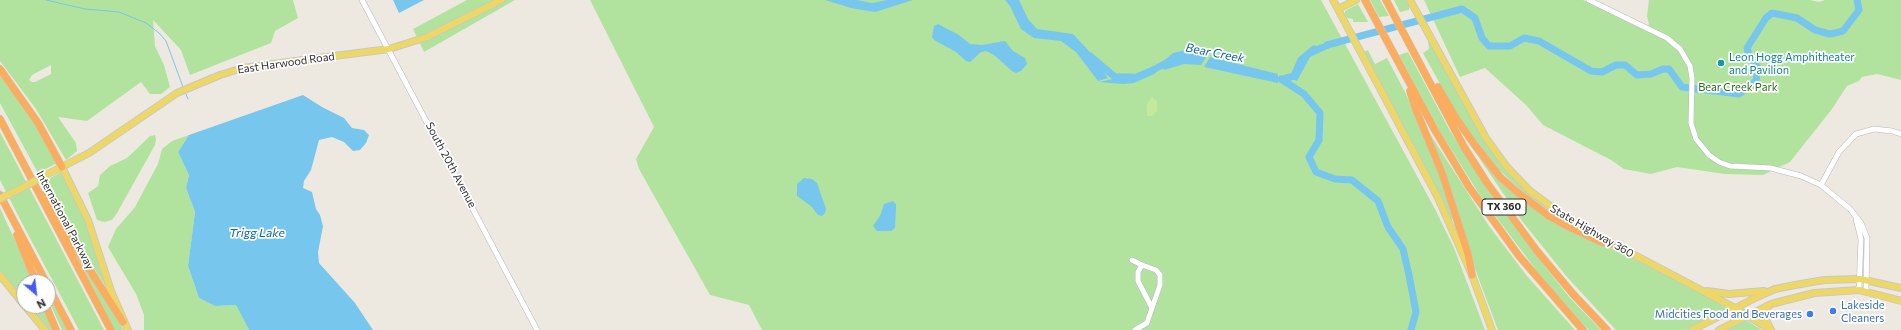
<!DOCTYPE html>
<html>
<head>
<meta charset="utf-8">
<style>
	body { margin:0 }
	#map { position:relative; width:1901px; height:330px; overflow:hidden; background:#eee9e0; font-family:Commissioner,sans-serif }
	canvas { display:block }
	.north { position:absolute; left:16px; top:274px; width:40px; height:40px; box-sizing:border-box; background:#fff; border:1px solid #ababab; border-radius:50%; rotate:152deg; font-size:11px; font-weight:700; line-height:16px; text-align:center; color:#2d2d2d }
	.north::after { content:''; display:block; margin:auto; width:14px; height:18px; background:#455af6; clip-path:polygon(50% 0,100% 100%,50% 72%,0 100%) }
</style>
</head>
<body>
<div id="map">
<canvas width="1901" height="330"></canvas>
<div class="north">N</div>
</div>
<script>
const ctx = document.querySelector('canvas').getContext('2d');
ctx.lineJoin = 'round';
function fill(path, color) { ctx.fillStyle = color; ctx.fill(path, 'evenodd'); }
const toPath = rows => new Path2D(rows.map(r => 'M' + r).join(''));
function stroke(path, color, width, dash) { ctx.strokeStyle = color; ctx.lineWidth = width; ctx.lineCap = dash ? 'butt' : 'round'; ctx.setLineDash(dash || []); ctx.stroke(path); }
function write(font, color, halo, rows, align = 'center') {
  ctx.font = font + ' Commissioner,sans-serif'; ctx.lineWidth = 3.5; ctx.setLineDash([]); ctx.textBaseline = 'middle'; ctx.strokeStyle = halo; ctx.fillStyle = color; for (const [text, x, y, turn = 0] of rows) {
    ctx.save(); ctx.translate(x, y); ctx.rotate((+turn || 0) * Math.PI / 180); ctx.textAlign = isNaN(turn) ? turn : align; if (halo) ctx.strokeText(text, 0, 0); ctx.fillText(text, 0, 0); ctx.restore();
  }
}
fill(toPath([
	[0,0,293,0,298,18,275,31,271,43,190,75,181,50,153,20,155,46,164,65,170,87,161,94,150,94,141,82,87,121,58,117,76,143,77,151,66,160,36,109,0,61],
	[51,65,51,74,35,82,32,82,29,80,32,75],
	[467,0,515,0,424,52,413,29],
	[590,0,1321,0,1435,209,1454,248,1485,330,762,330,749,305,710,295,639,169,636,159,654,127],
	[1370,0,1380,0,1389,16,1379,17],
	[1394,0,1409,0,1410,4,1409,6,1409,10,1400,12],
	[1424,0,1583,0,1646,31,1649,24,1647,16,1649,0,1810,0,1819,2,1825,0,1901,0,1901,80,1877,74,1862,77,1859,81,1847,86,1832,109,1790,162,1763,175,1725,174,1677,167,1651,174,1624,169,1611,160,1543,125,1526,105,1485,68,1460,77],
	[1358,4,1368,22,1353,22,1353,19,1347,18,1345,15,1345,11],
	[1430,41,1483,138,1515,180,1533,197,1568,223,1527,196,1495,166,1459,118,1434,73,1423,53,1429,49,1428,42],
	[1368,50,1375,64,1387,58,1406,94,1437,166,1453,219,1451,220,1364,52],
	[1408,52,1449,129,1489,192,1538,258,1570,298,1601,330,1589,330,1580,321,1540,275,1481,197,1441,133,1399,55],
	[0,71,34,118,57,163,38,173,0,103],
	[0,132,104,330,79,330,22,223,0,180],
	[1430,134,1489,226,1527,276,1575,330,1498,330,1463,237,1428,135],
	[155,135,156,139,155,145,117,213,112,220,104,222,97,220,88,193,98,186,100,175,110,166,127,158,150,136],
	[189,135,178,152,189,175,186,188,195,212,188,266,199,298,215,306,236,305,249,330,144,330,144,315,136,294,108,247,116,229,135,207,158,164,162,149,172,141],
	[1472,145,1515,193,1609,247,1642,262,1728,308,1687,330,1616,330,1567,277,1522,221,1471,146],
	[63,171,81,204,113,298,66,225,43,182],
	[0,208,34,282,24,282,24,303,0,272],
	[80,260,119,321,123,330,115,330,79,261],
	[48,294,67,330,62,330,48,299],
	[27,306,45,306,55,330,47,330],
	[1746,320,1762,330,1723,330]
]), '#b1e39f');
fill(toPath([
	[1152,97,1157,101,1157,111,1152,116,1147,116,1147,104]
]), '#c3ea9b');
fill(toPath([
	[393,0,424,0,399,13],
	[825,0,857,0,872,3,887,0,913,0,875,12,851,8],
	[1005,0,1019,0,1028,19,1037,29,1073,34,1088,50,1108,78,1098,81,1076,52,1061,41,1034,38,1021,29,1010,6],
	[938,24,959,35,970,44,982,45,1005,41,1013,51,1025,58,1027,64,1021,71,1016,73,1012,71,994,55,986,51,981,52,970,62,966,61,956,52,934,40,932,37,934,26],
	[1335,40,1336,45,1310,57,1297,81,1292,79,1308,52,1316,46],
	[1186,50,1207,56,1201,65,1184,64,1164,70,1161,63,1173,53],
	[1210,57,1278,74,1278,83,1204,67],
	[1154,66,1156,73,1134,83,1123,84,1099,82,1132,75],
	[303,95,322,107,344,118,352,128,364,130,369,135,366,143,360,150,353,151,344,142,332,137,319,140,311,170,304,181,303,188,312,192,316,209,320,215,323,226,318,252,319,263,355,303,373,330,249,330,236,305,215,306,199,298,188,266,195,212,186,188,189,175,178,152,189,135],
	[804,178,812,179,817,183,826,209,825,213,822,216,818,215,811,206,797,196,797,184],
	[893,201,896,204,896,207,895,228,891,231,877,231,873,226,880,216,884,204]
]), '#77c6ed');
stroke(toPath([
	[46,0,85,9,119,12,146,23,159,33,166,41,183,87],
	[185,92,188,99]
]), '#77c6ed', 1);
stroke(toPath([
	[1327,45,1462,9,1475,18,1482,38,1489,46,1510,46,1524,38,1539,41,1591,71,1602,72,1616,65,1625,65,1637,75,1651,74,1663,69,1669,69,1682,87,1739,94,1756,81,1758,68,1749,55,1747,48,1766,18,1772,13,1797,18,1815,30,1830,34,1843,31,1859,10,1857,0],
	[1090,56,1115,77,1132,77],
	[1147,73,1170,61],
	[1281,79,1304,94,1320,113,1319,140,1309,157,1316,172,1335,179,1352,180,1378,201,1388,227,1403,249,1409,275,1416,312,1411,330],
	[1283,79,1294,76,1301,60,1314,49]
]), '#77c6ed', 7);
const minor = toPath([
	[362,0,537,330],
	[1589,0,1667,38,1680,49,1690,66,1692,78,1691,123,1696,139,1709,155,1719,162,1730,166,1771,168,1801,176,1821,185,1850,209,1861,223,1867,238,1866,291],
	[1821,185,1839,152,1856,134,1874,129,1892,131,1901,134],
	[1856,219,1861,239,1859,290],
	[1132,260,1142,265],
	[1142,265,1156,270,1160,275,1160,285,1152,308,1138,281,1138,272,1142,265],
	[1135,330,1147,323,1152,308]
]);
const major = toPath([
	[1333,0,1438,198,1472,275,1492,330],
	[1410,0,1486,138,1507,167,1530,191,1572,222,1735,308,1771,330],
	[1338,9,1356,0],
	[62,167,88,220,111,291,128,330],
	[42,177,89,153,177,93,220,75,243,68,272,64,389,49,427,37,501,0],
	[7,195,22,188],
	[0,275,24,305],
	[1707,291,1729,294,1764,291],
	[25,306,45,330],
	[1769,306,1764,311,1763,315,1770,328],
	[1692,330,1757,297,1775,289,1795,285,1824,280,1860,279,1901,288],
	[1719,330,1771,304,1814,293,1859,290,1901,301]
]);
const highway = toPath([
	[1365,0,1436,132,1469,187,1519,256,1583,330],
	[1386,0,1464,147,1487,183,1537,251,1573,294,1607,330],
	[0,69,38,123,62,167],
	[1438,87,1456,118,1474,144,1500,177,1517,192,1549,216,1567,226,1601,242,1612,244],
	[1410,91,1416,110,1442,173,1468,254,1472,275],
	[0,119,111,330],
	[40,194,48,200,74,245,123,322],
	[0,195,46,282],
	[17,235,36,282],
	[48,286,71,330],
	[46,306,56,330]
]);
stroke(minor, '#b4b5c0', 6);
stroke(major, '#c8c8c8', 8);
stroke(highway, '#c8c8c8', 8);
stroke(minor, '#fff', 5);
stroke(major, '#eed865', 6);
stroke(highway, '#fbad5f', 7);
const majorBridge = toPath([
	[22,188,42,177],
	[0,199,7,195]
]);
stroke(majorBridge, '#c8c8c8', 8, []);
stroke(majorBridge, '#eed865', 6);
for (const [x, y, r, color] of [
	[1721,63,4,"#0f9aa8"],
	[1833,311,4,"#3f7fe0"],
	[1810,314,4,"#3f7fe0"]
]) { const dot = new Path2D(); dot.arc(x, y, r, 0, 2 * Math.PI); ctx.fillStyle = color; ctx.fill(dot); stroke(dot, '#fff', 1.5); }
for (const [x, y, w] of [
	[1504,207,44]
]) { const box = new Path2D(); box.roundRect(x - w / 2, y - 8, w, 16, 3); ctx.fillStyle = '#fff'; ctx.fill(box); stroke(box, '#2d2d2d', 1); }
write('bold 10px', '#2d2d2d', null, [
	["TX 360",1504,207]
]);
write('11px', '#0d838f', '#fff', [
	["Leon Hogg Amphitheater",1729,57],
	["and Pavilion",1729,70]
], 'left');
write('11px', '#2d2d2d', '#fff', [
	["East Harwood Road",286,63,-8],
	["South 20th Avenue",451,165,62],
	["International Parkway",65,220,62],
	["State Highway 360",1592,231,30]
]);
write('11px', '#286b1d', '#fff', [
	["Bear Creek Park",1738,87]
]);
write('11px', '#366cbe', '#fff', [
	["Lakeside",1841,305],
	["Cleaners",1841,318],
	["Midcities Food and Beverages",1802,314,"right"]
], 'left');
write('italic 12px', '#11649e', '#fff', [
	["Bear Creek",1215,53,11],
	["Trigg Lake",257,233]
]);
</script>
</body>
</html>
